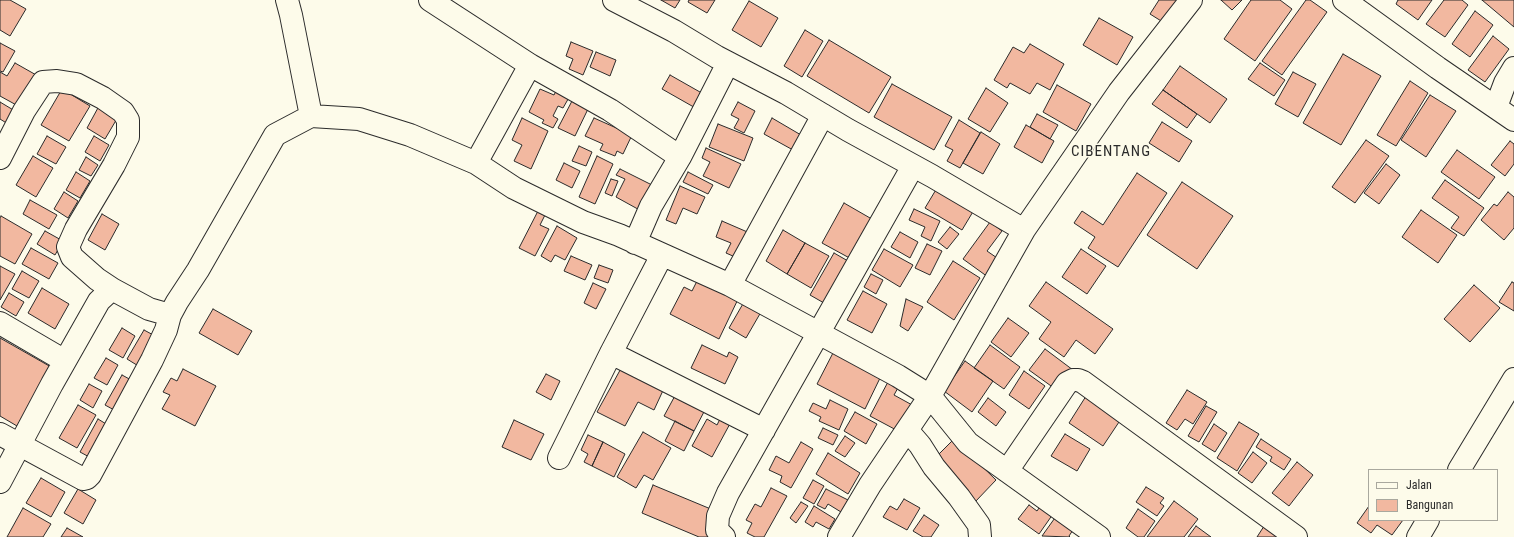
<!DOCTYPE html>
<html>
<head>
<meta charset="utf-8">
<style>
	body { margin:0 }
	#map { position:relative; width:1514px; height:537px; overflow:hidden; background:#fdfbea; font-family:"Roboto Condensed",sans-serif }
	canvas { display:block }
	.legend { position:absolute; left:1368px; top:469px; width:130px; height:52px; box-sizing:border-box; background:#fdfbea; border:1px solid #a9a89e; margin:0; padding:5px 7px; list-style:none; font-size:12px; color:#2b2b2b }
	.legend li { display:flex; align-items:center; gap:8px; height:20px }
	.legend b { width:20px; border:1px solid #a9a89e }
</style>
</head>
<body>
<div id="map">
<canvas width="1514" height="537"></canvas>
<ul class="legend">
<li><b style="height:5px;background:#fdfbea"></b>Jalan</li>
<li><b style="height:11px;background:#f2b8a0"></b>Bangunan</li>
</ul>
</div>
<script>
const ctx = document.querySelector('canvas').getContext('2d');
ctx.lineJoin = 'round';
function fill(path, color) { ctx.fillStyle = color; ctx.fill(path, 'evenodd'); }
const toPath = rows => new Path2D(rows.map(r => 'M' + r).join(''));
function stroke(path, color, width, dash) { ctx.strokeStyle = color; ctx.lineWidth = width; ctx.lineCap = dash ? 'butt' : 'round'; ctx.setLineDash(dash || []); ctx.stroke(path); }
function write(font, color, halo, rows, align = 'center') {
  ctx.font = font + ' "Roboto Condensed",sans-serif'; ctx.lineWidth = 3; ctx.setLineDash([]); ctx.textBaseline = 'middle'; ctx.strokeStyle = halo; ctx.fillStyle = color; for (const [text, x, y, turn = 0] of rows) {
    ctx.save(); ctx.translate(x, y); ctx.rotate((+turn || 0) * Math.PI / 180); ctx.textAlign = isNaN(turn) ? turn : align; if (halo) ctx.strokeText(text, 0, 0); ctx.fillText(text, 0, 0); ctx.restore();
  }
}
const building = toPath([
	[0,0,10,0,26,9,10,36,0,30,0,0],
	[661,0,680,0,675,8,661,0],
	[689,0,715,0,707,13,688,2,689,0],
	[1159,0,1176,0,1179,2,1166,24,1150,14,1159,0],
	[1221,0,1242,0,1232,10,1221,0],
	[1251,0,1280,0,1292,9,1255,61,1224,39,1251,0],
	[1306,0,1310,0,1327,12,1282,75,1262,61,1306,0],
	[1398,0,1432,0,1418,20,1396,4,1398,0],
	[1444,0,1462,0,1468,5,1445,37,1426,24,1444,0],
	[1482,0,1514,0,1514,27,1482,0],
	[749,1,778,18,761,47,732,30,749,1],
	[1475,11,1493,25,1470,57,1452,44,1475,11],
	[1099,18,1133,37,1117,65,1083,45,1099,18],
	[805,30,823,41,802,77,784,66,805,30],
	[1493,36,1509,49,1485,82,1468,70,1493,36],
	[829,40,891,77,869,113,807,76,829,40],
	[571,42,593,51,583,75,569,69,573,59,566,56,571,42],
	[0,43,15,51,3,72,0,71,0,43],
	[1030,44,1064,64,1050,90,1037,83,1030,94,1010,83,1007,88,994,80,1013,47,1024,53,1030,44],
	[596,52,616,60,610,76,590,67,596,52],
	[1343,54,1381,76,1341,145,1303,123,1343,54],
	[15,63,38,76,20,107,0,96,0,72,7,76,15,63],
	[1260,63,1285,80,1274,96,1248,79,1260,63],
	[1180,66,1227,99,1210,123,1163,90,1180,66],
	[1293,72,1316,84,1298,117,1275,104,1293,72],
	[670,75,707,96,699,110,662,89,670,75],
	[1410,81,1428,93,1396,146,1377,135,1410,81],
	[892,84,952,117,934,150,874,117,892,84],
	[1057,85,1091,104,1076,131,1043,112,1057,85],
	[558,87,571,94,563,108,558,106,553,116,558,119,553,128,542,123,544,120,529,112,540,89,554,95,558,87],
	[986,88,1008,103,990,132,968,119,986,88],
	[62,89,90,106,69,141,41,125,62,89],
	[1163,90,1197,114,1187,128,1152,104,1163,90],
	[1430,95,1456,111,1426,157,1401,140,1430,95],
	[572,101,588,109,575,136,558,128,572,101],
	[0,102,15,111,8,124,0,119,0,102],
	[738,102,755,111,744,133,734,128,739,119,731,115,738,102],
	[99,106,118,117,105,139,87,128,99,106],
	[1037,114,1058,125,1050,139,1030,127,1037,114],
	[522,118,548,131,531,169,514,161,522,145,512,140,522,118],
	[594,118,632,135,623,154,617,151,615,156,600,150,603,144,585,136,594,118],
	[772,118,801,135,793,150,764,134,772,118],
	[959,120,980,133,960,168,947,161,953,150,945,146,959,120],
	[1162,122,1192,141,1179,162,1149,143,1162,122],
	[718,124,753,138,744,161,709,147,718,124],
	[1026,125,1054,141,1042,163,1014,147,1026,125],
	[981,132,1000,144,983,174,963,163,981,132],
	[47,136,66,147,56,164,37,154,47,136],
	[94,136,109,145,100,161,85,152,94,136],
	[1366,140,1389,156,1355,203,1332,187,1366,140],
	[1510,141,1514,144,1514,164,1505,176,1491,165,1510,141],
	[579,146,592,152,586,166,572,161,579,146],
	[706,148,741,164,729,188,703,176,710,162,702,158,706,148],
	[1457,150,1495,177,1479,199,1441,172,1457,150],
	[33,156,53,168,36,197,16,185,33,156],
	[597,156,613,164,595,204,579,197,597,156],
	[86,157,98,165,91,176,79,170,86,157],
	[564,163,580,171,572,188,556,180,564,163],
	[1386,164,1400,175,1379,204,1364,193,1386,164],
	[620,169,658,188,645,213,616,197,625,179,616,175,620,169],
	[76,172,90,181,80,198,66,190,76,172],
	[688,172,713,185,708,194,683,182,688,172],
	[1137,173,1167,193,1118,267,1088,248,1095,237,1074,223,1082,211,1103,225,1137,173],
	[611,179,618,181,612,196,605,193,611,179],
	[1445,180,1484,208,1464,236,1451,228,1459,217,1432,198,1445,180],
	[1182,182,1233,216,1197,269,1147,235,1182,182],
	[680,186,705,197,697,214,683,208,676,224,666,220,680,186],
	[937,188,974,210,962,230,925,208,937,188],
	[64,192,78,201,68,218,54,209,64,192],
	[1508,192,1514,197,1514,228,1504,240,1481,220,1494,204,1497,206,1508,192],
	[30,200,57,215,49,229,23,214,30,200],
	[844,203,877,222,855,261,822,243,844,203],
	[914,209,940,221,931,241,921,236,925,227,909,220,914,209],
	[1421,210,1457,235,1438,263,1402,237,1421,210],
	[538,211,545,215,540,225,549,229,535,256,519,248,538,211],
	[102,214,119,224,105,250,88,240,102,214],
	[1,216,32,234,15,264,0,256,0,218,1,216],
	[722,221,752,234,742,260,726,253,731,243,716,237,722,221],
	[990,222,1002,231,987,251,1000,260,988,277,963,259,990,222],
	[557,226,577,238,565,260,555,255,551,262,541,256,557,226],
	[950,227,959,234,947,249,938,242,950,227],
	[783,230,805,243,787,274,766,261,783,230],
	[45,231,63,241,55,255,37,244,45,231],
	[900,232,918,242,910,258,891,247,900,232],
	[805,243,829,256,811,288,787,274,805,243],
	[927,244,942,251,930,275,915,268,927,244],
	[31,248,58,263,49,279,22,264,31,248],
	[884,249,913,265,900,287,872,270,884,249],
	[1081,249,1106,266,1087,294,1062,277,1081,249],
	[834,253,855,265,831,307,810,295,834,253],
	[571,256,592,265,585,280,564,271,571,256],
	[953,261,980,278,954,320,927,302,953,261],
	[599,265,613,270,608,283,594,278,599,265],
	[0,266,15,274,0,300,0,266],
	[22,271,39,281,29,298,12,289,22,271],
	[871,274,883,280,876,294,864,287,871,274],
	[700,275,740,295,719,339,670,314,684,287,692,291,700,275],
	[1046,282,1113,329,1095,354,1076,340,1064,357,1039,339,1051,322,1029,306,1046,282],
	[1512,282,1514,283,1514,311,1499,302,1512,282],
	[593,283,606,289,596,309,584,303,593,283],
	[1474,285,1500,308,1470,342,1444,319,1474,285],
	[42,288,69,304,55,329,28,313,42,288],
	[863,291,887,304,872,333,847,320,863,291],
	[9,293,24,302,16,316,1,307,9,293],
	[906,299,923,307,908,331,900,326,906,299],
	[744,302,761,312,746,338,729,328,744,302],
	[213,309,252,331,238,355,199,333,213,309],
	[1008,318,1029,333,1011,357,991,342,1008,318],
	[122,328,135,336,123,358,109,350,122,328],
	[144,330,157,337,140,367,127,359,144,330],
	[0,338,51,367,17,426,0,416,0,338],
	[702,345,727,357,729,352,738,357,725,384,691,368,702,345],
	[990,345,1020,367,1004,389,974,368,990,345],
	[1045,349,1073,370,1058,391,1029,370,1045,349],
	[834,351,881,376,865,409,817,384,834,351],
	[106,358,118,365,107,385,94,378,106,358],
	[965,361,993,381,972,412,944,391,965,361],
	[624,363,666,384,654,410,638,402,625,426,597,412,624,363],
	[183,369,216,386,195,426,162,409,170,395,163,392,171,378,177,381,183,369],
	[1024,371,1045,386,1029,409,1009,395,1024,371],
	[546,374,560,381,551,400,536,392,546,374],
	[122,375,133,381,116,411,105,405,122,375],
	[889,380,899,386,894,395,914,406,900,432,870,416,889,380],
	[89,384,102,391,93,408,80,400,89,384],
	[1187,390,1207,402,1193,424,1185,419,1177,430,1166,423,1187,390],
	[677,392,706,408,694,431,664,416,677,392],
	[1088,393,1123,416,1103,446,1069,423,1088,393],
	[988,398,1006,412,996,426,978,412,988,398],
	[830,400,848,409,839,430,819,421,821,417,809,411,813,403,826,409,830,400],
	[78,405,96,415,77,448,59,438,78,405],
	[1206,406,1217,412,1199,442,1188,436,1206,406],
	[855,412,877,424,866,444,844,431,855,412],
	[722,415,732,420,712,457,692,446,707,419,717,425,722,415],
	[98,419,111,427,93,459,80,452,98,419],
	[514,420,544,434,531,460,502,447,514,420],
	[675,421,694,431,684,451,665,441,675,421],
	[1239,422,1259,434,1237,471,1217,458,1239,422],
	[1214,424,1227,433,1215,452,1202,444,1214,424],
	[823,428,838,435,833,445,818,438,823,428],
	[643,432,671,448,653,480,644,475,636,488,617,477,643,432],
	[1065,434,1090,449,1077,471,1051,456,1065,434],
	[588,435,603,442,592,466,584,462,588,454,581,450,588,435],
	[845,436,855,443,845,457,835,451,845,436],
	[954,439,996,480,975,502,932,461,954,439],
	[1261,439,1291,459,1284,470,1270,461,1272,457,1256,447,1261,439],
	[603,442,625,454,614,477,592,466,603,442],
	[801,442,813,449,791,488,780,482,782,476,769,470,776,456,789,463,801,442],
	[1253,452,1267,463,1252,483,1238,473,1253,452],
	[828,453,860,473,848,494,816,474,828,453],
	[1297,462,1313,475,1289,506,1272,493,1297,462],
	[41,478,65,492,51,517,26,503,41,478],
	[813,480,824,486,814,504,803,498,813,480],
	[653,485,718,512,708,537,699,537,642,513,653,485],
	[1146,487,1164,498,1160,503,1164,506,1157,516,1136,502,1146,487],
	[771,488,787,496,764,537,755,537,747,533,752,523,746,520,755,504,761,507,771,488],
	[78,489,96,500,83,524,64,513,78,489],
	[826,489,848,500,841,512,828,504,825,509,817,505,826,489],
	[904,499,920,508,907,530,883,517,890,506,897,510,904,499],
	[1174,501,1198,519,1184,537,1147,537,1174,501],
	[801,502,808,506,796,523,790,518,801,502],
	[1029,505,1037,511,1041,505,1053,514,1039,534,1018,519,1029,505],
	[814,506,835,519,829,529,816,522,813,527,805,522,814,506],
	[1369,506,1369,520,1403,520,1392,535,1377,525,1371,533,1357,523,1369,506],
	[23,508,51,524,43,537,7,537,23,508],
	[1138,509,1155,521,1144,537,1138,537,1126,528,1138,509],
	[924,515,939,525,931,537,923,537,913,531,924,515],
	[1057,515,1075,527,1069,536,1070,537,1042,536,1057,515],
	[1268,520,1279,537,1257,537,1268,520],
	[1196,526,1211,537,1188,537,1196,526],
	[67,528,83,537,61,537,67,528]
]);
fill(building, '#f2b8a0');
stroke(building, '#2b2b2b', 1);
const minor = toPath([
	[287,0,291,15,311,116],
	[430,0,530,65,610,110,680,157,651,206,635,243],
	[614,0,674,31,717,57,786,93,848,130,932,176,1024,230],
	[1344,0,1438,68,1514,120],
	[1496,107,1505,83,1514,68],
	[680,157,728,63],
	[0,158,24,111,43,82,57,81,76,84,103,98,123,112,128,120,128,137,114,165,76,229,68,247,72,257,97,279,112,289],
	[476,163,530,65],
	[730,285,823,115],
	[0,323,65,361],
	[611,353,764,430],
	[0,434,83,479,87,478,90,475,152,360,166,330,170,315],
	[559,458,611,353,662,255],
	[1459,470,1514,379],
	[1007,471,1067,383,1073,380,1078,380,1083,382,1296,537],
	[0,482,52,384,99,301,112,289,149,309,170,315,177,302,198,270,275,135,311,116,359,119,410,135,476,163,514,188,583,222,619,235,730,285,898,376,930,396,968,443,1099,537],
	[724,537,717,530,718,516,728,493,913,166],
	[839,537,870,485,907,430],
	[980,537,979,525,959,497,934,467,920,445,907,430,930,396,1024,230,1119,92,1191,0],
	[1418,537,1428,520]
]);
stroke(minor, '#2b2b2b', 24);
stroke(minor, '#fdfbea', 22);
ctx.letterSpacing = '1px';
write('15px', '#2b2b2b', '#fdfbea', [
	["CIBENTANG",1111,152]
]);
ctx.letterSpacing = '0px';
</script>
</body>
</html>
